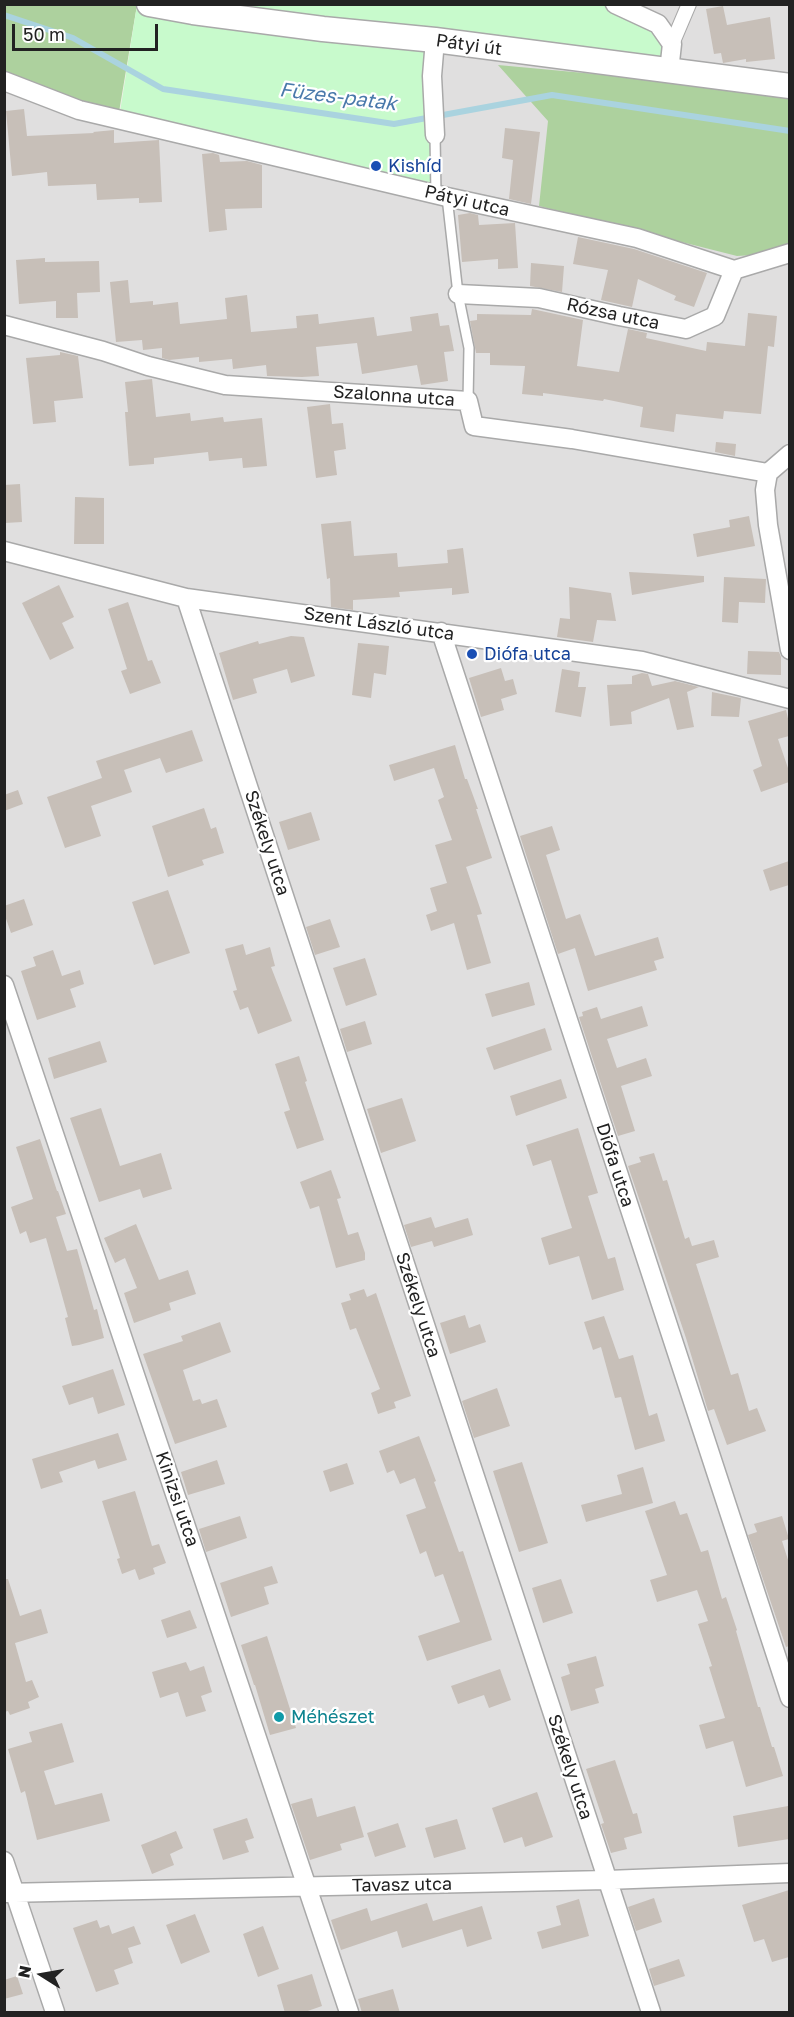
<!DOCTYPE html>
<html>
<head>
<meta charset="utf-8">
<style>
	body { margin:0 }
	#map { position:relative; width:794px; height:2017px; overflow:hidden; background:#f2efe9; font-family:"Golos Text",sans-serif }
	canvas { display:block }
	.frame { position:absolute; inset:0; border:6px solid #222; pointer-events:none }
	.north { position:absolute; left:12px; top:1945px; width:60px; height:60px; -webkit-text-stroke:4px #fff; paint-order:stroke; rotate:281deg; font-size:16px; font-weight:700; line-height:24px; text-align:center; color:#222 }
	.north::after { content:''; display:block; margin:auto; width:21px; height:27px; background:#222; clip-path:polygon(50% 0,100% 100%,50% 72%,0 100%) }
	.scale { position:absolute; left:12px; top:24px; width:146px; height:27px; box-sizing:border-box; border:3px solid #222; border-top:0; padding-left:8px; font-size:18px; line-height:21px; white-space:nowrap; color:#222; -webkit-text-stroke:4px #fff; paint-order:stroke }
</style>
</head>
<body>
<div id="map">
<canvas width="794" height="2017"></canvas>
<div class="frame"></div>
<div class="north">N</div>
<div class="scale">50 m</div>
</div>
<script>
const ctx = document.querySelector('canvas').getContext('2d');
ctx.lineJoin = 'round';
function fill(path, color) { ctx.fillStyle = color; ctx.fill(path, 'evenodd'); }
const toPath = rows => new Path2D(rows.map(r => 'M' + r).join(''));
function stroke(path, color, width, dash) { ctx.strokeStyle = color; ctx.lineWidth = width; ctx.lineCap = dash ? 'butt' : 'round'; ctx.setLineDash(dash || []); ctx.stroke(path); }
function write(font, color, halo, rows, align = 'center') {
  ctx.font = font + ' "Golos Text",sans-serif'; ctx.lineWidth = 4.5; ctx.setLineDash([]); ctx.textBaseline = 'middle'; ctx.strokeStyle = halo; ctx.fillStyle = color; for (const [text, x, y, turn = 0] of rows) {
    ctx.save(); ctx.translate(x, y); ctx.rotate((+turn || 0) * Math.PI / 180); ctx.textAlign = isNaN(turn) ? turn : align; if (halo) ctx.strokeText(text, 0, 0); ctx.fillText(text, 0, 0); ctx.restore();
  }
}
fill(toPath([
	[615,5,789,5,789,2012,5,2012,4,81,118,118,435,40]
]), '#e0dfdf');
fill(toPath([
	[4,5,137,5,118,118,5,81],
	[498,65,789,92,789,253,737,256,539,206,548,121]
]), '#add19e');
fill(toPath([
	[137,5,615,5,658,24,669,71,435,41,436,195,119,118]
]), '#c8facc');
stroke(toPath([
	[4,15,73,38,163,89,394,124,552,95,790,131]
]), '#aad3df', 6);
fill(toPath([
	[723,6,727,25,770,17,775,59,746,62,746,59,723,63,721,53,714,54,706,9],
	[24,109,27,136,94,133,93,132,114,130,114,143,159,140,162,202,139,203,139,198,97,200,96,184,48,186,47,172,12,176,6,111],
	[505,128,540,132,531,204,509,199,513,160,502,158],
	[213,153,219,155,220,162,247,161,262,165,262,208,225,209,227,230,209,232,202,154],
	[470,213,478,215,479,225,515,223,518,268,498,269,498,259,462,262,458,215],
	[578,237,634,249,707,273,694,307,674,300,676,296,638,279,632,307,601,300,608,270,573,264],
	[45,258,45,262,99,261,100,292,77,293,78,318,56,318,56,301,19,304,16,260],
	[531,263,564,266,562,292,530,286],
	[128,280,130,303,153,301,153,305,178,302,180,324,227,319,225,298,247,295,251,332,297,328,296,316,318,314,319,324,374,317,377,336,412,331,410,317,438,313,440,326,449,325,454,351,444,352,448,381,421,385,417,365,362,374,357,343,316,347,319,376,302,377,267,376,266,365,233,369,232,359,199,362,199,357,169,360,162,358,162,348,143,350,142,340,116,342,110,282],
	[532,309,583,320,577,366,619,372,628,329,647,333,646,338,706,351,707,342,745,346,748,313,777,316,774,347,768,346,761,414,724,411,723,419,676,414,674,432,640,427,643,407,604,399,603,401,543,393,543,396,522,394,525,366,490,365,490,353,476,353,470,321,477,320,477,314,531,315],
	[60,352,78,356,83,398,54,401,56,422,33,424,26,358,60,355],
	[152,379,156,417,190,413,191,421,223,417,224,422,262,418,267,466,243,468,242,458,209,461,208,452,154,458,154,464,129,466,125,412,128,412,125,382],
	[330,404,332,424,343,423,346,449,334,451,337,475,316,478,307,407],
	[716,442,736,444,735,456,715,452],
	[20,484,22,522,5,523,4,485],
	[75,497,104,498,104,544,74,544],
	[749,516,755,546,697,557,693,534,730,527,729,520],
	[351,521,354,556,397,553,398,567,448,563,447,550,463,548,469,593,452,595,452,588,399,592,400,597,353,600,353,610,331,607,330,578,327,579,321,524],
	[629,572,704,576,704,582,632,595],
	[724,577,766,579,765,603,739,602,738,623,722,622],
	[59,585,74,617,62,623,74,648,50,660,22,603],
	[569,587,611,593,616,621,597,620,593,642,557,637,560,618,570,619],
	[128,602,148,661,152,660,161,683,130,694,121,671,127,669,108,609],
	[291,636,304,637,315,676,291,683,287,669,253,679,257,693,233,700,219,653,258,641,259,644],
	[358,643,389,646,386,675,374,673,371,698,352,695],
	[748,651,779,652,781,657,781,675,747,674],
	[501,668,505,681,513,679,517,694,501,699,504,710,481,717,469,678],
	[562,669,580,672,578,687,586,687,581,717,555,712],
	[642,673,648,674,652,686,675,681,699,687,687,692,694,727,677,730,669,698,631,712,632,724,610,726,607,685,632,684,632,676],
	[712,692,741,698,739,717,711,716],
	[786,710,789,723,789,736,778,739,789,771,789,782,761,792,753,770,762,766,748,721],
	[192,730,203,761,166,773,160,758,124,770,132,792,91,806,101,836,65,848,47,797,102,778,96,761],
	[455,745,465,779,467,779,478,809,476,809,492,858,466,867,482,914,477,915,491,963,467,970,454,923,431,931,426,915,437,911,430,888,447,883,435,845,452,840,438,800,444,797,434,768,394,781,389,765],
	[18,790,23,804,4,811,4,795],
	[204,808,211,829,216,827,224,853,202,860,204,865,168,877,152,826],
	[311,812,320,840,288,850,279,822],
	[552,826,560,850,546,855,566,919,580,914,595,956,658,937,664,958,654,961,657,970,588,991,575,948,558,954,520,836],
	[789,861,789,885,770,891,763,870],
	[168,890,190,953,154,965,132,902],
	[24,899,33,925,11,933,4,913,4,906],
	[330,919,340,947,315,955,306,927],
	[243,944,246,955,270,947,275,966,271,967,292,1021,258,1034,248,1007,240,1010,233,991,237,990,225,949],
	[53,950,62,976,80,970,84,984,70,989,76,1007,37,1020,21,971,36,966,33,957],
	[365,958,377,995,346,1006,333,968],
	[529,982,535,1005,492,1017,485,994],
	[642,1006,648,1026,607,1039,617,1068,646,1058,652,1076,621,1086,635,1131,618,1136,579,1017,583,1016,582,1012,597,1007,601,1019],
	[365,1021,372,1044,347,1052,340,1029],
	[545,1028,552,1050,494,1070,486,1048],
	[100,1041,107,1062,54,1079,48,1058],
	[299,1056,307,1081,305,1082,324,1140,297,1149,284,1112,290,1110,275,1064],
	[561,1079,567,1098,516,1116,510,1096],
	[402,1098,416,1141,381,1153,367,1109],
	[101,1108,120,1166,161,1153,172,1189,143,1198,140,1189,99,1202,70,1118],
	[578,1128,598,1193,588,1196,608,1259,615,1257,624,1290,592,1300,579,1256,549,1265,541,1238,572,1228,551,1160,533,1166,526,1145],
	[40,1139,57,1191,58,1191,66,1214,56,1217,67,1251,77,1249,94,1310,97,1309,104,1338,79,1345,72,1346,65,1318,68,1317,46,1238,30,1243,26,1231,20,1234,11,1207,33,1199,16,1147],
	[654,1153,663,1181,667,1180,685,1239,689,1237,692,1246,714,1240,719,1257,696,1264,731,1375,738,1373,749,1411,757,1408,766,1431,727,1445,714,1409,708,1411,686,1338,628,1166,641,1162,639,1157],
	[331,1170,341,1198,337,1199,348,1235,358,1232,365,1253,365,1260,336,1268,319,1206,310,1209,300,1182],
	[431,1217,435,1228,468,1218,473,1235,434,1247,432,1241,411,1247,404,1225],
	[136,1224,159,1280,188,1270,196,1294,169,1303,171,1310,134,1323,124,1293,137,1288,125,1258,115,1263,104,1238],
	[364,1289,367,1297,376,1293,411,1396,394,1402,396,1408,378,1414,371,1393,380,1389,356,1328,350,1330,341,1303,351,1300,349,1294],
	[465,1315,469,1328,480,1324,486,1342,450,1354,440,1323],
	[604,1316,619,1359,633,1355,649,1416,657,1413,665,1441,635,1450,621,1397,615,1398,601,1347,593,1350,584,1322],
	[220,1322,231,1352,183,1370,193,1401,200,1399,202,1404,217,1399,227,1427,175,1444,143,1354,183,1341,181,1336],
	[113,1369,125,1405,98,1414,93,1397,69,1405,62,1386],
	[497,1388,510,1426,474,1438,462,1401],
	[118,1433,127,1460,98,1469,95,1460,59,1472,63,1482,41,1489,32,1459],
	[419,1436,436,1481,434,1482,459,1552,463,1551,492,1640,427,1661,418,1636,460,1622,443,1574,435,1577,426,1551,420,1554,406,1515,426,1508,415,1478,400,1484,394,1470,387,1473,379,1451],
	[217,1460,225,1484,188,1495,181,1472],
	[522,1462,548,1543,519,1552,493,1471],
	[347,1463,354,1484,330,1492,323,1471],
	[643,1467,653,1503,586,1522,581,1505,622,1494,617,1475],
	[135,1491,152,1546,159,1544,166,1563,153,1568,155,1574,139,1580,135,1569,122,1574,117,1559,120,1558,102,1501],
	[675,1501,680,1515,687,1513,701,1552,708,1550,722,1599,726,1597,737,1630,736,1631,758,1707,760,1707,772,1747,774,1747,783,1776,746,1787,733,1741,706,1749,699,1725,725,1718,709,1667,712,1666,698,1624,708,1621,697,1590,657,1602,650,1580,667,1575,645,1511],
	[240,1516,247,1538,206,1552,199,1529],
	[782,1516,789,1539,782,1541,789,1563,789,1646,786,1647,748,1535,757,1532,754,1524],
	[272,1566,278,1583,264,1587,269,1604,231,1617,220,1583],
	[4,1579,8,1579,20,1616,41,1609,48,1633,15,1643,26,1682,32,1680,39,1697,28,1702,30,1708,10,1715,8,1711,4,1712],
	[561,1579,573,1613,543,1623,532,1588],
	[190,1610,197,1628,167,1638,161,1620],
	[267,1636,296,1728,270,1735,255,1685,254,1685,241,1645],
	[596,1656,604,1686,595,1689,599,1703,571,1711,561,1677,570,1674,567,1664],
	[186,1662,190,1671,204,1666,212,1692,201,1696,206,1711,186,1717,178,1692,160,1698,152,1672],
	[500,1669,511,1700,489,1708,484,1695,458,1704,451,1686],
	[62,1723,74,1762,44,1771,55,1805,102,1793,110,1821,37,1840,25,1791,21,1793,8,1749,32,1742,29,1732],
	[615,1760,633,1814,637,1813,642,1833,624,1838,627,1849,611,1853,601,1824,604,1823,586,1769],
	[537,1792,553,1837,525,1847,522,1837,504,1843,492,1808],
	[312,1798,317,1817,355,1806,364,1837,340,1844,342,1850,310,1860,291,1804],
	[788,1806,789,1839,738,1847,733,1816],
	[247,1818,254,1838,245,1841,249,1852,223,1860,213,1829],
	[457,1819,466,1849,434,1858,425,1828],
	[398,1823,406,1847,375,1857,367,1833],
	[176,1831,183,1848,170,1854,174,1865,152,1874,141,1845],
	[789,1890,789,1957,772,1962,764,1939,754,1942,742,1905],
	[654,1898,662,1922,636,1931,628,1907],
	[579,1899,589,1936,542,1949,537,1932,561,1925,556,1906],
	[427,1903,433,1921,482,1906,492,1939,467,1947,462,1929,402,1948,397,1931,341,1950,331,1920,367,1908,371,1921],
	[195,1914,210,1952,181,1964,166,1925],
	[97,1920,100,1928,109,1925,112,1934,134,1926,141,1944,128,1948,133,1963,114,1970,119,1984,96,1992,73,1928],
	[263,1926,279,1969,258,1977,243,1934],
	[679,1959,685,1976,654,1986,649,1969],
	[312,1974,322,2006,302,2013,285,2013,277,1985],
	[17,1976,23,1994,4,1999,4,1980],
	[393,1989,400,2013,362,2013,358,1999]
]), '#c7bfb8');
const service = toPath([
	[435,135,436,195],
	[447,197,458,294,469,348,468,401]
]);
const pedestrian = toPath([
	[672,44,689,4]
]);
const minor = toPath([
	[615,4,658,24,672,44,669,71],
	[435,40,432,76,435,135],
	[4,81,79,110,447,197,637,238,734,270,790,253],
	[458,294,539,298,619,316,686,329,715,316,734,270],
	[4,325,103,351,148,366,225,385,468,401,474,426,572,439,768,473],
	[790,454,768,473,765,490,768,525,790,650],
	[4,551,186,598,642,661,790,699],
	[186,598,651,2012],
	[441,632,790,1698],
	[4,985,349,2012],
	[4,1861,55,2012],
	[4,1893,607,1880,790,1873]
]);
const tertiary = toPath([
	[149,4,193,12,323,29,435,40,790,86]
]);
stroke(service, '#a9a9a9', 12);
stroke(pedestrian, '#a9a9a9', 16);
stroke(minor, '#a9a9a9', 21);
stroke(tertiary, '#a9a9a9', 27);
stroke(service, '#fff', 9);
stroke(pedestrian, '#fff', 14);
stroke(minor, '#fff', 18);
stroke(tertiary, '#fff', 24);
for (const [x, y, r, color] of [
	[376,166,6,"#1a4fb4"],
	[472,654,6,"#1a4fb4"],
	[279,1717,6,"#0f9aa8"]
]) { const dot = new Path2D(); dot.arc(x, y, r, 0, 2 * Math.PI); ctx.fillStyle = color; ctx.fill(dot); stroke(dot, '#fff', 2); }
write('18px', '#222', '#fff', [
	["Pátyi út",469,45,8],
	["Pátyi utca",467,201,13],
	["Rózsa utca",613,314,12],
	["Szalonna utca",394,396,4],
	["Szent László utca",379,624,8],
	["Székely utca",267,843,72],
	["Diófa utca",615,1165,72],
	["Székely utca",418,1305,72],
	["Kinizsi utca",177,1499,71],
	["Székely utca",570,1767,72],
	["Tavasz utca",402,1885,-1]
]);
write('18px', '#164399', '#fff', [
	["Kishíd",388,166],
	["Diófa utca",484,654]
], 'left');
write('18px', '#0d838f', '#fff', [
	["Méhészet",291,1717]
], 'left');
write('italic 20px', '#4a7aab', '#fff', [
	["Füzes-patak",338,97,7]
]);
</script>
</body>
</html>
